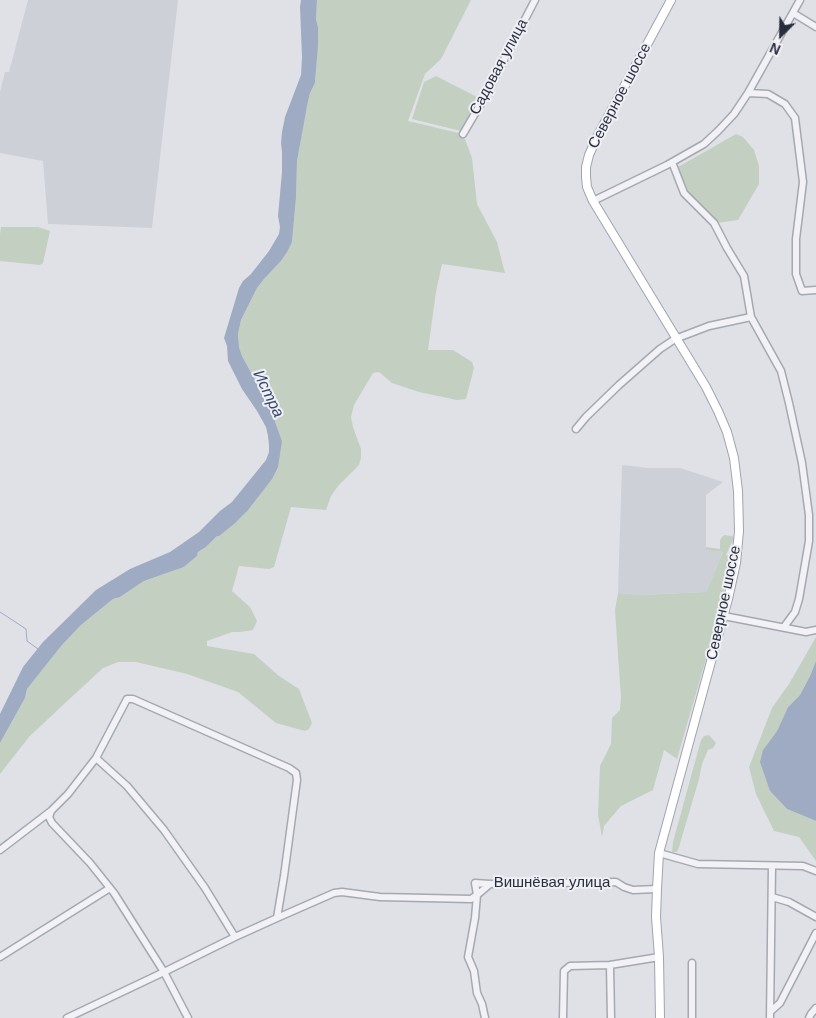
<!DOCTYPE html>
<html>
<head>
<meta charset="utf-8">
<style>
	body { margin:0 }
	#map { position:relative; width:816px; height:1018px; overflow:hidden; background:#dfe1e7; font-family:Arial,sans-serif }
	canvas { display:block }
	.north { position:absolute; left:756px; top:10px; width:50px; height:50px; -webkit-text-stroke:4px #eff0f5; paint-order:stroke; rotate:203deg; font-size:14px; font-weight:700; line-height:20px; text-align:center; color:#2a2e3c }
	.north::after { content:''; display:block; margin:auto; width:18px; height:22px; background:#2a2e3c; clip-path:polygon(50% 0,100% 100%,50% 72%,0 100%) }
</style>
</head>
<body>
<div id="map">
<canvas width="816" height="1018"></canvas>
<div class="north">N</div>
</div>
<script>
const ctx = document.querySelector('canvas').getContext('2d');
ctx.lineJoin = 'round';
function fill(path, color) { ctx.fillStyle = color; ctx.fill(path, 'evenodd'); }
const toPath = rows => new Path2D(rows.map(r => 'M' + r).join(''));
function stroke(path, color, width, dash) { ctx.strokeStyle = color; ctx.lineWidth = width; ctx.lineCap = dash ? 'butt' : 'round'; ctx.setLineDash(dash || []); ctx.stroke(path); }
function write(font, color, halo, rows, align = 'center') {
  ctx.font = font + ' Arial,sans-serif'; ctx.lineWidth = 4; ctx.setLineDash([]); ctx.textBaseline = 'middle'; ctx.strokeStyle = halo; ctx.fillStyle = color; for (const [text, x, y, turn = 0] of rows) {
    ctx.save(); ctx.translate(x, y); ctx.rotate((+turn || 0) * Math.PI / 180); ctx.textAlign = isNaN(turn) ? turn : align; if (halo) ctx.strokeText(text, 0, 0); ctx.fillText(text, 0, 0); ctx.restore();
  }
}
fill(toPath([
	[28,0,178,0,152,228,48,224,43,161,0,153,0,92,5,72,9,72],
	[622,465,649,468,680,468,723,482,706,495,706,550,723,552,706,592,641,595,618,593]
]), '#ced0d8');
fill(toPath([
	[317,0,471,0,441,59,425,74,408,121,463,134,472,158,477,204,497,242,505,273,442,264,436,292,428,350,453,350,472,362,474,368,466,399,457,400,419,392,392,383,379,372,373,373,354,405,351,417,353,427,361,449,361,458,359,465,338,486,331,496,326,510,291,507,274,567,269,569,239,566,232,591,250,607,257,621,253,630,240,632,232,632,207,641,207,646,254,654,279,676,299,689,312,723,309,729,305,731,276,723,238,692,187,674,136,662,118,662,103,668,63,705,29,737,0,774,0,743,25,698,27,689,62,645,81,625,113,599,120,597,144,581,184,567,197,556,198,552,206,547,217,536,219,536,282,441,273,416,259,387,242,356,239,347,238,334,241,320,257,288,264,279,281,261,292,242,296,198,297,161,304,118,310,93,315,83,316,73,318,27,316,19],
	[436,76,481,99,461,131,412,119,424,82],
	[736,134,743,137,754,150,759,166,759,184,738,220,717,223,688,192,678,167],
	[1,227,38,227,50,231,43,263,40,265,0,261,0,234],
	[724,535,732,536,734,538,726,555,732,556,719,614,677,759,664,750,653,790,621,806,604,826,602,837,598,815,600,766,611,744,612,718,620,710,621,698,615,610,618,593,641,595,706,592,723,552,706,550,706,547,720,549,720,540,722,537],
	[816,637,816,661,810,676,800,695,788,707,777,731,763,750,770,791,787,809,816,821,816,861,799,837,774,831,756,794,749,767,772,708,789,684],
	[709,735,716,743,713,748,708,750,702,764,699,779,679,847,677,852,672,852,673,842,701,740,704,736]
]), '#c3d0c1');
fill(toPath([
	[301,0,317,0,316,19,318,27,318,45,315,83,310,93,307,106,297,161,296,198,292,242,287,252,281,261,264,279,257,288,241,320,238,334,239,347,242,356,259,387,273,416,282,441,278,467,272,479,248,510,234,524,219,536,217,536,206,547,198,552,197,556,184,567,144,581,120,597,113,599,81,625,62,645,27,689,25,698,0,743,0,714,23,667,43,642,96,590,130,569,170,552,199,532,220,511,232,502,266,460,269,452,269,445,268,436,266,427,257,411,242,389,228,361,227,346,224,338,239,288,243,281,251,274,269,251,279,234,280,227,278,216,282,172,282,152,281,143,282,132,285,117,301,75,302,57,300,7],
	[816,661,816,821,787,809,770,791,760,762,763,750,777,731,788,707,800,695,810,676]
]), '#9eabc3');
stroke(toPath([
	[0,612,26,629,27,641,38,649]
]), '#9eabc3', 1);
const minor = toPath([
	[793,13,816,27],
	[748,93,768,94,785,104,795,118,803,182,796,239,796,274,802,291,816,290],
	[463,134,483,100,535,0],
	[672,162,684,193,714,223,727,248,744,276,751,317,781,371,789,403,802,463,809,515,809,541,799,599,795,612,784,627],
	[593,201,667,165,704,144,718,131,734,114,748,93,800,0],
	[576,429,586,417,619,385,660,349,675,339,709,326,751,317],
	[724,616,806,632,816,630],
	[96,758,127,786,164,830,205,888,235,937],
	[0,850,51,811],
	[659,853,698,864,803,866,816,871],
	[772,897,789,902,816,917],
	[277,918,334,893,342,892,380,897,471,899,477,895,490,884],
	[0,957,110,888],
	[692,963,692,1018],
	[771,1011,780,1003,816,933],
	[67,1018,164,972,235,937,277,918,284,876,297,780,296,773,289,768,133,699,127,699,96,758,68,794,51,811,49,817,52,823,90,863,114,893,164,972,188,1018],
	[485,1018,482,1004,477,993,474,971,468,957,475,918,477,895,475,883,490,884,616,882,624,887,633,890,657,889],
	[563,1018,564,971,570,966,610,965],
	[611,1018,610,965,659,957],
	[770,1018,772,867],
	[809,1018,811,1014,816,1008]
]);
const major = toPath([
	[660,1018,659,957,656,917,657,889,659,853,728,599,736,563,739,531,738,491,734,458,727,432,718,411,706,387,593,201,587,187,586,177,586,167,589,155,597,137,671,0]
]);
stroke(minor, '#a5a8b0', 9);
stroke(major, '#a0a4b1', 10);
stroke(minor, '#f2f2f6', 6);
stroke(major, '#fff', 8);
write('15px', '#2a2e3c', '#eff0f5', [
	["Садовая улица",499,67,-62],
	["Северное шоссе",620,96,-62],
	["Северное шоссе",724,603,-78],
	["Вишнёвая улица",552,883]
]);
write('italic 16px', '#39486b', '#eff0f5', [
	["Истра",268,394,64]
]);
</script>
</body>
</html>
